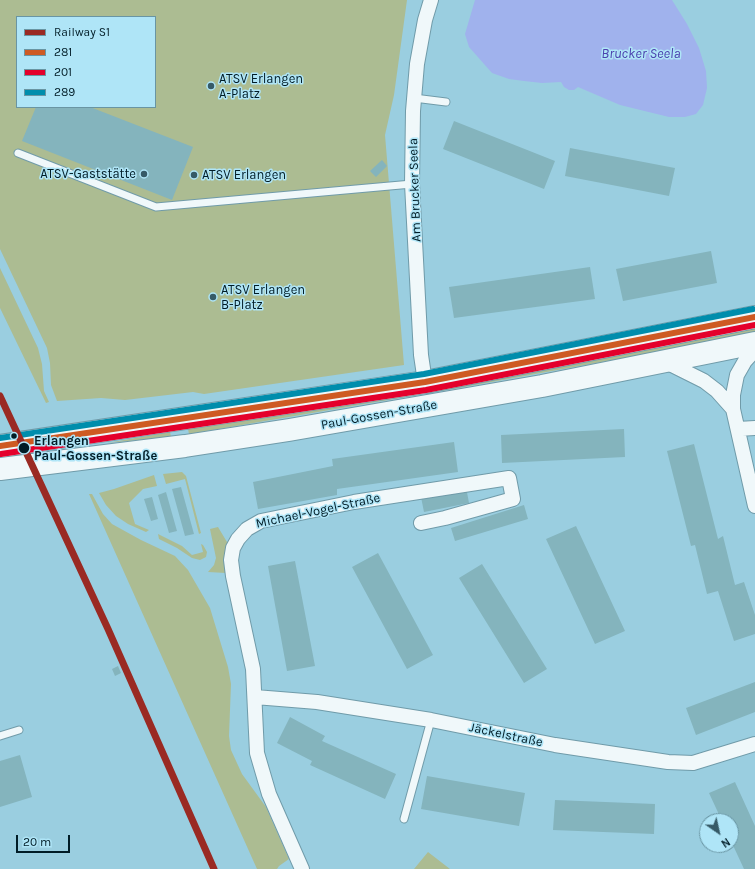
<!DOCTYPE html>
<html>
<head>
<meta charset="utf-8">
<style>
	body { margin:0 }
	#map { position:relative; width:755px; height:869px; overflow:hidden; background:#9acee0; font-family:Karla,sans-serif }
	canvas { display:block }
	.legend { position:absolute; left:16px; top:16px; width:140px; height:92px; box-sizing:border-box; background:#afe5f7; border:1px solid #6995a3; margin:0; padding:5px 7px; list-style:none; font-size:12px; color:#001c26 }
	.legend li { display:flex; align-items:center; gap:8px; height:20px }
	.legend b { width:20px; border:1px solid #6995a3 }
	.north { position:absolute; left:699px; top:813px; width:40px; height:40px; box-sizing:border-box; background:#afe5f7; border:1px solid #6995a3; border-radius:50%; rotate:146deg; font-size:11px; font-weight:700; line-height:16px; text-align:center; color:#001c26 }
	.north::after { content:''; display:block; margin:auto; width:14px; height:18px; background:#365a67; clip-path:polygon(50% 0,100% 100%,50% 72%,0 100%) }
	.scale { position:absolute; left:16px; top:835px; width:54px; height:18px; box-sizing:border-box; border:2px solid #001c26; border-top:0; padding-left:5px; font-size:12px; line-height:14px; white-space:nowrap; color:#001c26; -webkit-text-stroke:3px #afe5f7; paint-order:stroke }
</style>
</head>
<body>
<div id="map">
<canvas width="755" height="869"></canvas>
<ul class="legend">
<li><b style="height:5px;background:#9a2a23"></b>Railway S1</li>
<li><b style="height:5px;background:#ce5a23"></b>281</li>
<li><b style="height:5px;background:#e4002b"></b>201</li>
<li><b style="height:5px;background:#008dac"></b>289</li>
</ul>
<div class="north">N</div>
<div class="scale">20 m</div>
</div>
<script>
const ctx = document.querySelector('canvas').getContext('2d');
ctx.lineJoin = 'round';
function fill(path, color) { ctx.fillStyle = color; ctx.fill(path, 'evenodd'); }
const toPath = rows => new Path2D(rows.map(r => 'M' + r).join(''));
function stroke(path, color, width, dash) { ctx.strokeStyle = color; ctx.lineWidth = width; ctx.lineCap = dash ? 'butt' : 'round'; ctx.setLineDash(dash || []); ctx.stroke(path); }
function write(font, color, halo, rows, align = 'center') {
  ctx.font = font + ' Karla,sans-serif'; ctx.lineWidth = 3; ctx.setLineDash([]); ctx.textBaseline = 'middle'; ctx.strokeStyle = halo; ctx.fillStyle = color; for (const [text, x, y, turn = 0] of rows) {
    ctx.save(); ctx.translate(x, y); ctx.rotate((+turn || 0) * Math.PI / 180); ctx.textAlign = isNaN(turn) ? turn : align; if (halo) ctx.strokeText(text, 0, 0); ctx.fillText(text, 0, 0); ctx.restore();
  }
}
fill(toPath([
	[0,0,407,0,394,95,385,135,404,365,204,394,193,392,125,400,101,398,57,401,51,385,50,363,47,348,0,249],
	[17,17,155,17,155,107,17,107],
	[0,268,38,348,42,364,44,391,49,402,46,403,0,308],
	[755,326,755,334,459,388,189,434,188,429,352,404],
	[170,432,171,437,107,443],
	[182,472,186,476,201,533,199,534,185,479,166,484,163,474],
	[154,475,157,486,143,489,129,503,135,524,149,530,146,532,128,524,116,516,106,505,99,493,114,489],
	[89,494,92,494,103,514,112,524,141,540,175,556,188,570,210,608,228,667,231,684,229,736,231,750,242,774,266,807,289,859,279,866,277,869,257,869],
	[218,527,227,542,226,573,208,572,214,565,216,558,210,529],
	[158,534,182,546,192,555,203,552,201,544,203,545,207,552,206,557,200,560,192,558,177,548,159,539],
	[428,852,450,869,414,869]
]), '#acbc92');
fill(toPath([
	[475,0,672,0,687,24,699,48,706,71,707,88,703,105,696,114,685,117,669,117,620,105,578,87,574,90,569,90,564,87,561,82,542,83,524,81,509,79,492,73,469,47,465,34]
]), '#a0b2ed');
fill(toPath([
	[36,107,90,107,193,147,172,200,22,141],
	[454,121,555,161,544,189,443,149],
	[570,148,675,168,669,196,565,176],
	[382,160,387,166,376,177,370,171],
	[711,251,717,283,623,301,616,269],
	[590,267,595,299,454,318,449,287],
	[624,429,625,457,502,463,501,435],
	[454,442,458,472,337,489,337,495,258,509,253,482,333,466,332,459],
	[694,444,718,539,723,536,735,585,744,582,755,615,755,634,734,641,718,591,707,594,695,545,691,546,667,451],
	[181,487,194,534,185,536,172,489],
	[466,487,469,503,424,512,421,497],
	[166,492,177,531,169,533,158,495],
	[152,497,158,519,151,521,144,499],
	[524,505,528,519,455,541,451,528],
	[576,526,625,631,595,644,546,539],
	[378,553,433,655,407,669,352,567],
	[295,561,315,666,287,671,268,566],
	[482,564,547,669,524,683,459,578],
	[118,666,121,673,115,676,112,669],
	[755,682,755,712,696,735,686,708],
	[290,717,325,736,322,741,396,774,385,799,310,765,312,761,277,743],
	[20,755,32,797,0,807,0,761],
	[427,776,525,793,519,826,421,809],
	[735,782,755,826,755,869,744,869,731,841,731,821,722,821,709,793],
	[555,800,655,804,654,834,553,830]
]), '#84b4bd');
const service = toPath([
	[414,98,446,102],
	[18,153,156,207,412,184],
	[0,736,19,730],
	[404,819,431,720]
]);
const minor = toPath([
	[755,350,745,361,737,375,733,395,733,409,755,506],
	[664,361,704,381,717,391,733,409],
	[425,382,421,355,412,184,413,111,417,64,425,20,431,0],
	[738,429,755,428],
	[255,697,317,702,431,720,555,745,668,762,693,763,755,744],
	[302,869,269,794,257,753,253,669,233,576,231,560,233,548,238,539,247,529,261,521,354,502,509,478,513,499,445,518,421,523]
]);
const primary = toPath([
	[0,446,425,382,755,317],
	[0,469,185,446,289,430,542,386,755,343]
]);
stroke(service, '#709ba9', 9);
stroke(minor, '#709ba9', 16);
stroke(primary, '#709ba9', 24);
stroke(service, '#f0f8fa', 7);
stroke(minor, '#f0f8fa', 14);
stroke(primary, '#f0f8fa', 22);
stroke(toPath([
	[0,446,425,382,755,317]
]), '#ce5a23', 6);
stroke(toPath([
	[1,454,426,390,755,325]
]), '#e4002b', 6);
stroke(toPath([
	[0,438,424,374,753,309]
]), '#008dac', 6);
stroke(toPath([
	[0,396,108,629,214,869]
]), '#9a2a23', 7);
for (const [x, y, r, color] of [
	[211,86,4,"#365a67"],
	[144,174,4,"#365a67"],
	[194,175,4,"#365a67"],
	[213,297,4,"#365a67"],
	[14,436,3.5,"#001c26"],
	[24,448,6,"#001c26"]
]) { const dot = new Path2D(); dot.arc(x, y, r, 0, 2 * Math.PI); ctx.fillStyle = color; ctx.fill(dot); stroke(dot, '#afe5f7', 1.5); }
write('13px', '#001c26', '#afe5f7', [
	["ATSV Erlangen",219,79],
	["A-Platz",219,94],
	["ATSV-Gaststätte",136,174,"right"],
	["ATSV Erlangen",202,175],
	["ATSV Erlangen",221,290],
	["B-Platz",221,305]
], 'left');
write('13px', '#001c26', '#afe5f7', [
	["Am Brucker Seela",415,190,-92],
	["Paul-Gossen-Straße",379,415,-10],
	["Michael-Vogel-Straße",318,511,-12],
	["Jäckelstraße",506,735,12]
]);
write('bold 13px', '#001c26', '#afe5f7', [
	["Erlangen",34,441],
	["Paul-Gossen-Straße",34,456]
], 'left');
write('italic 14px', '#4b40ae', '#afe5f7', [
	["Brucker Seela",641,54]
]);
</script>
</body>
</html>
